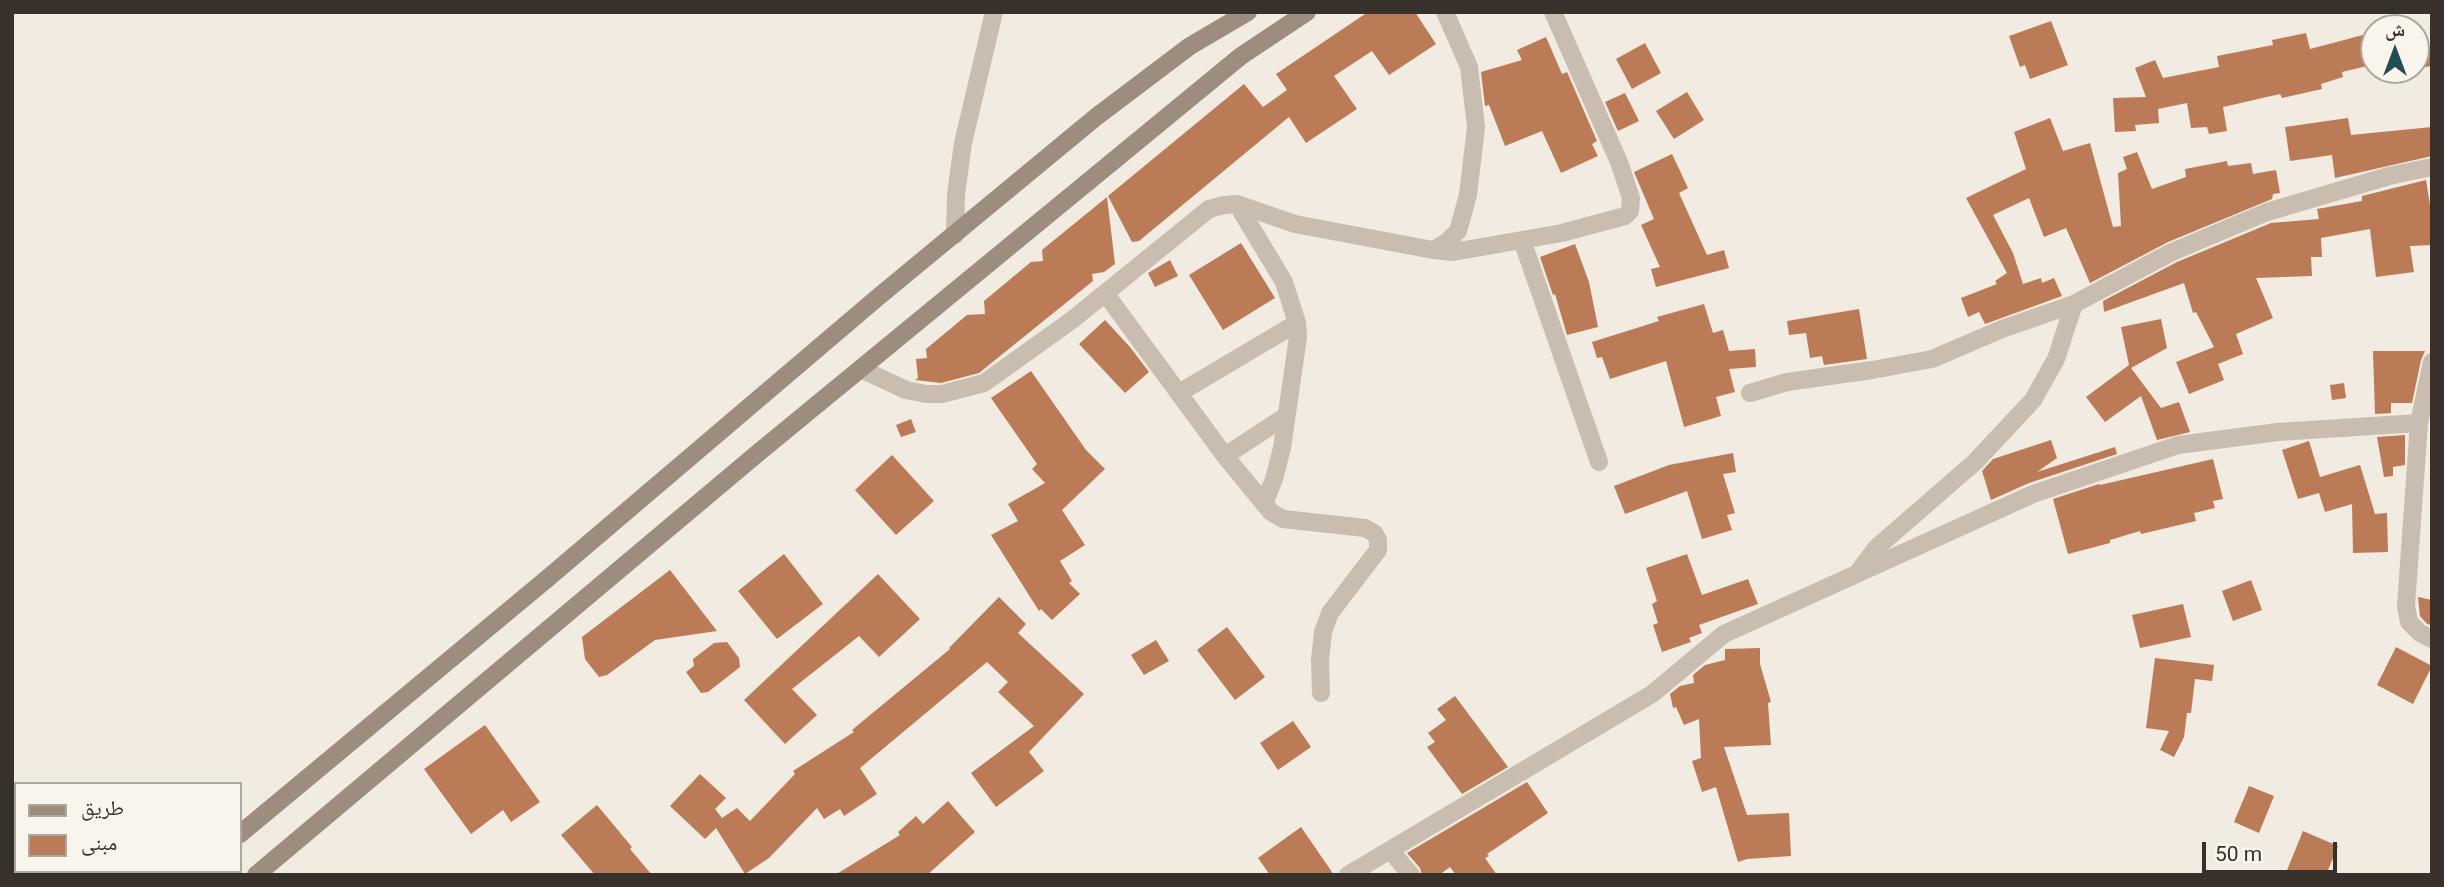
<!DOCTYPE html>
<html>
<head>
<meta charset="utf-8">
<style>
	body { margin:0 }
	#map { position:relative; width:2444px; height:887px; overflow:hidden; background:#f1ebe1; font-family:Roboto,"Noto Naskh Arabic",sans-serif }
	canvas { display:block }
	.frame { position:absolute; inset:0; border:14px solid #38312b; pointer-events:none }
	.legend { position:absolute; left:14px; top:782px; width:228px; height:91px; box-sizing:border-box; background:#f9f5ed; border:2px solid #aca79f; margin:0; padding:9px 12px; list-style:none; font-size:21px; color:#38312b }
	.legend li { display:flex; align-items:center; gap:14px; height:35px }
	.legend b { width:35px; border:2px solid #aca79f }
	.north { position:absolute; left:2360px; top:14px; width:70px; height:70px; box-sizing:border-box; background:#f9f5ed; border:2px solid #aca79f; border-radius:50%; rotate:0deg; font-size:19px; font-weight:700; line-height:28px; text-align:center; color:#38312b }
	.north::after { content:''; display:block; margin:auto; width:24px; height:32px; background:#254c55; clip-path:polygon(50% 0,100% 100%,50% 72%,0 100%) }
	.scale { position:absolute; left:2202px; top:842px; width:135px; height:32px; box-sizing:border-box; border:4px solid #38312b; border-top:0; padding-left:9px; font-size:21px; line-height:24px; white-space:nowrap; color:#38312b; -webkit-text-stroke:5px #f9f5ed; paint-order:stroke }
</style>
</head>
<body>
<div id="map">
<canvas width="2444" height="887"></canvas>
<div class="frame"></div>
<ul class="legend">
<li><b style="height:9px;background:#9c8d7f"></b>طريق</li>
<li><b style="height:19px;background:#ba7b56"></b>مبنى</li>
</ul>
<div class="north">ش</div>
<div class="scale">50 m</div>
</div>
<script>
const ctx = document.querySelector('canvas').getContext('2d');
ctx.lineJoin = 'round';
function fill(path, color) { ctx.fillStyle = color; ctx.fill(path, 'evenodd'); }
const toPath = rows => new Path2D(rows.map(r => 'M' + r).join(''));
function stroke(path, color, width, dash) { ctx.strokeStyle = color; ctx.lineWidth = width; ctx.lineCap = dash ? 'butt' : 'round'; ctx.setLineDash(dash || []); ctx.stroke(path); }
fill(toPath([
	[1368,12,1415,12,1436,44,1389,75,1372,51,1334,76,1357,109,1306,143,1289,117,1139,241,1132,242,1108,196,1244,84,1263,107,1287,90,1276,74],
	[2051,21,2068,65,2030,79,2025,65,2020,67,2009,36],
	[2306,33,2310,49,2363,35,2371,65,2342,72,2343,77,2321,84,2322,89,2282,98,2280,94,2223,107,2227,131,2209,134,2207,127,2191,128,2187,103,2158,109,2159,123,2135,125,2136,131,2115,132,2113,98,2146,97,2135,68,2155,60,2163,78,2219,67,2217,56,2273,45,2272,40],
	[1546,37,1562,74,1567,72,1597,141,1592,144,1598,156,1561,173,1542,131,1505,146,1489,105,1485,106,1481,72,1522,60,1517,50],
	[1645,43,1661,73,1632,89,1616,59],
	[2432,48,2432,66,2418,68,2416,50],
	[1687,92,1704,120,1674,139,1656,111],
	[1625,93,1639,121,1618,131,1605,102],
	[2050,118,2063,151,2090,143,2113,227,2121,226,2118,173,2127,169,2123,157,2137,152,2152,189,2186,177,2185,169,2227,161,2228,166,2251,163,2253,174,2276,170,2280,193,2273,194,2272,199,2168,242,2090,283,2066,228,2044,237,2029,198,1993,215,2013,253,2023,284,2041,278,2042,283,2054,278,2062,296,1985,324,1979,312,1968,317,1961,298,1997,284,1995,281,2007,273,1966,198,2026,169,2014,132],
	[2348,118,2351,135,2432,127,2432,156,2335,178,2332,155,2290,161,2285,127],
	[1672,154,1688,188,1679,193,1707,255,1724,250,1729,268,1656,287,1651,269,1660,267,1641,225,1654,219,1634,172],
	[2426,180,2430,205,2432,205,2432,245,2410,246,2414,272,2376,277,2370,229,2321,238,2322,257,2311,257,2312,276,2256,278,2273,318,2236,334,2243,354,2218,364,2224,380,2189,394,2176,362,2214,347,2196,312,2193,313,2184,283,2104,312,2103,301,2177,262,2271,223,2319,219,2317,209,2362,201,2362,196],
	[1107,197,1115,264,1104,272,1092,274,1093,281,979,373,941,383,915,380,918,378,916,359,927,358,926,349,967,315,985,314,984,301,1031,262,1043,261,1042,250],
	[1241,243,1275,298,1223,330,1189,275],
	[1575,244,1589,282,1598,327,1567,335,1555,294,1553,295,1540,257],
	[1170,260,1178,276,1155,287,1148,273],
	[1704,304,1713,333,1723,330,1729,351,1755,349,1756,367,1729,369,1735,392,1716,397,1721,416,1684,427,1666,361,1610,379,1602,357,1597,358,1592,342,1659,321,1657,317],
	[1859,309,1867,359,1824,365,1822,356,1810,358,1806,333,1789,335,1787,321],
	[2161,319,2167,348,2131,368,2161,408,2179,402,2190,432,2157,440,2141,396,2105,422,2086,397,2129,365,2121,327],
	[1105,320,1130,347,1149,372,1125,393,1079,344],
	[2373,351,2425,351,2421,360,2412,403,2391,403,2391,413,2375,414],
	[1031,371,1086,450,1105,469,1062,510,1085,545,1060,561,1072,581,1069,583,1080,594,1052,620,1041,609,1039,611,991,535,1018,521,1008,504,1045,483,1032,469,1037,464,991,398],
	[2344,383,2346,398,2332,400,2330,385],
	[911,419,916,432,901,437,896,425],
	[2405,435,2405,465,2393,467,2393,476,2384,477,2377,437],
	[2051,440,2057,458,2037,472,2115,447,2117,454,2029,483,1991,500,1982,471,1993,459],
	[2309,441,2320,477,2360,465,2375,514,2387,513,2388,552,2353,553,2352,504,2325,512,2319,493,2298,499,2282,450],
	[1733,453,1736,472,1723,474,1735,513,1727,515,1732,530,1702,539,1687,491,1625,514,1614,486,1669,465],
	[892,455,934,501,896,535,855,490],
	[2213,459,2223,499,2213,501,2215,508,2194,513,2196,521,2141,534,2140,531,2110,540,2110,543,2068,554,2053,499,2099,484,2100,485],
	[784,554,823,604,777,639,738,591],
	[1687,554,1702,595,1748,579,1758,604,1699,625,1702,633,1689,638,1691,642,1662,652,1653,625,1658,623,1652,604,1657,601,1646,568],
	[670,570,717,631,655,640,607,675,599,677,585,659,582,637],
	[878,574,920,619,879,657,859,636,792,689,817,715,785,744,744,700],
	[2251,580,2262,610,2233,621,2222,591],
	[999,597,1026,624,1018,633,1084,694,1029,752,1044,771,996,807,971,773,1034,726,998,692,1008,682,987,662,860,768,877,794,844,816,840,809,824,819,817,808,769,858,745,874,716,828,705,839,670,806,700,774,726,798,715,809,722,818,737,808,750,821,795,774,793,771,854,732,852,730,950,649,949,648],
	[2418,597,2432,600,2432,625,2427,624,2420,616],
	[2183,604,2191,637,2140,648,2132,615],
	[1227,627,1265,677,1235,700,1197,650],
	[1156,640,1169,661,1144,675,1131,655],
	[727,642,739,658,740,667,708,692,701,693,686,672,694,666,693,659,714,643],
	[2396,647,2432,666,2413,704,2377,685],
	[1760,648,1760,664,1771,702,1768,703,1771,745,1724,747,1747,815,1789,813,1791,856,1747,859,1738,862,1716,787,1702,792,1692,761,1701,758,1699,719,1684,725,1676,707,1673,708,1670,694,1680,686,1694,683,1693,675,1705,665,1725,660,1725,649],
	[2155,658,2214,665,2212,681,2195,679,2191,713,2187,713,2184,737,2174,757,2160,750,2169,731,2146,728],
	[1455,696,1508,767,1462,794,1427,747,1435,742,1428,733,1446,720,1437,709],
	[1293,721,1311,747,1278,770,1260,743],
	[485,725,540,802,511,822,503,810,471,834,424,769],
	[1527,782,1548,813,1487,854,1489,856,1485,858,1497,875,1456,875,1450,867,1439,875,1422,875,1420,868,1407,853],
	[2249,786,2274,796,2259,833,2234,822],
	[948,801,975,832,927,875,835,875,900,835,898,832,916,816,923,824],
	[597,805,632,847,630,849,652,875,595,875,561,835],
	[1301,827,1334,875,1270,875,1258,858],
	[2303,831,2338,846,2326,875,2285,875]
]), '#ba7b56');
stroke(toPath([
	[1237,204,1284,282,1297,323,1298,337,1282,448,1274,479,1264,504],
	[955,235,956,195,963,143,994,12],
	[1522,240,1562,233,1625,216,1630,211,1631,198,1619,162,1553,12],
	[1433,250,1453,252,1522,240,1599,462],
	[1105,293,1225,456,1271,512,1283,519,1365,528,1374,533,1378,540,1378,550,1330,613,1323,632,1320,660,1321,693],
	[2432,362,2419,423,2406,606,2409,622,2420,633,2432,639],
	[861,369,906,390,926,394,942,394,984,383,1072,320,1209,209,1224,205,1237,204,1295,224,1433,250,1447,242,1458,231,1468,195,1476,127,1469,67,1445,12],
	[1179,393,1297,323],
	[1750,393,1787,382,1872,370,1932,359,2002,329,2074,304,2172,252,2267,212,2389,176,2432,167],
	[1225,456,1286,416],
	[1859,571,1876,548,1975,462,2033,400,2056,359,2074,304],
	[1390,850,1411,875],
	[1348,875,1652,694,1724,634,2033,494,2178,445,2278,432,2419,423]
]), '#c8bdae', 18);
stroke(toPath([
	[240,834,548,578,877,298,1096,117,1190,46,1248,12],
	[191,875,195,871],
	[256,875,758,453,1241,56,1307,12]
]), '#9c8d7f', 18);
</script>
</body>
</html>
